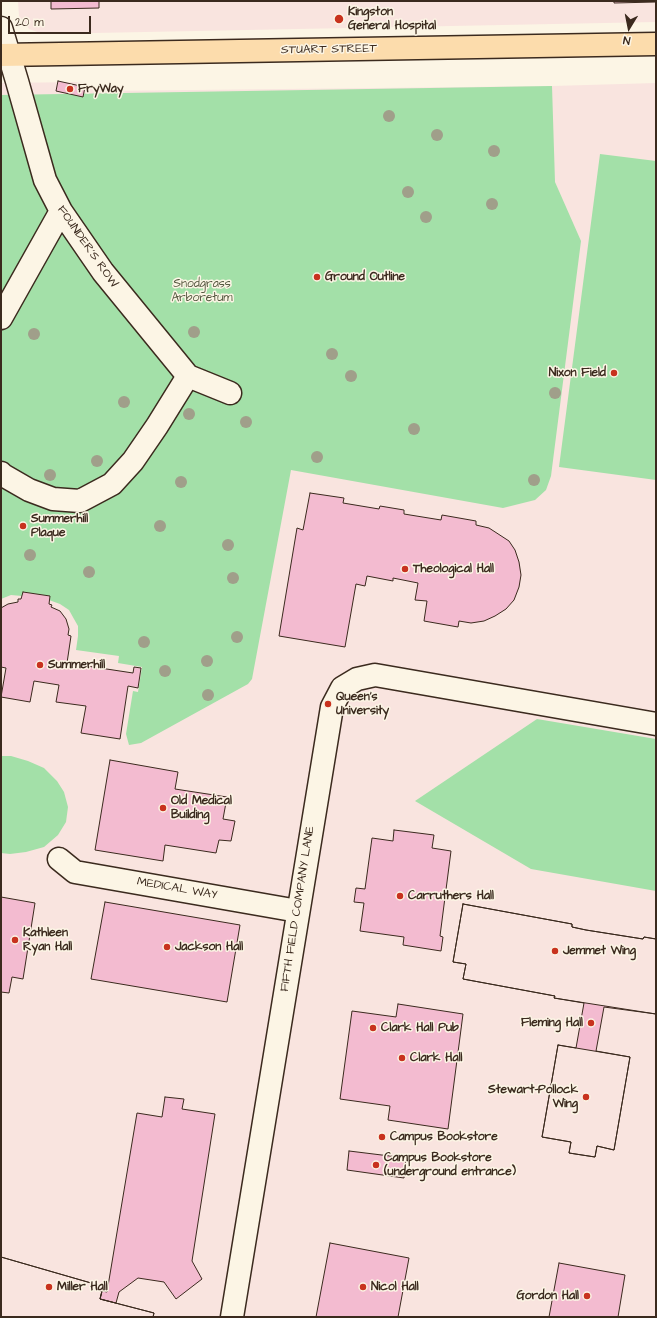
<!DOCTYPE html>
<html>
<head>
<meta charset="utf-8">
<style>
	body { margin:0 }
	#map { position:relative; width:657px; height:1318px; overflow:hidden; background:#fcf5e5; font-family:"Architects Daughter",sans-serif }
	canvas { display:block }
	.frame { position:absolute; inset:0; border:2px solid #3b2a1e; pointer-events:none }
	.north { position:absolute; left:609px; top:8px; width:40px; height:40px; -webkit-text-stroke:3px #fcf5e5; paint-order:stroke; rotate:190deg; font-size:11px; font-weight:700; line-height:16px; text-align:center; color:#3b2a1e }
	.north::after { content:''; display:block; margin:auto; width:14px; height:18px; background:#3b2a1e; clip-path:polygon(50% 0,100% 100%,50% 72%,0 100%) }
	.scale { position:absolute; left:8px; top:16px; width:83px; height:18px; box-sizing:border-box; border:2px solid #3b2a1e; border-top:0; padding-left:5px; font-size:12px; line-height:14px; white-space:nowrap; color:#3b2a1e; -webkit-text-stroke:3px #fcf5e5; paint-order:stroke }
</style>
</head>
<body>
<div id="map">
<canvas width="657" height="1318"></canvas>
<div class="frame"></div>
<div class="north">N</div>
<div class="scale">20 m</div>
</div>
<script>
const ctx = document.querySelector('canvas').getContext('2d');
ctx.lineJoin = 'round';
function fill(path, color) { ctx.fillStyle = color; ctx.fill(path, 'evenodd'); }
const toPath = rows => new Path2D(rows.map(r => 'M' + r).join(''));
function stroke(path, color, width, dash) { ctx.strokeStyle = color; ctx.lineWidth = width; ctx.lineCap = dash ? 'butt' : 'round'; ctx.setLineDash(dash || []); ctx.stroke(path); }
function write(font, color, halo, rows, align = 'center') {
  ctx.font = font + ' "Architects Daughter",sans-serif'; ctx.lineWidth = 3; ctx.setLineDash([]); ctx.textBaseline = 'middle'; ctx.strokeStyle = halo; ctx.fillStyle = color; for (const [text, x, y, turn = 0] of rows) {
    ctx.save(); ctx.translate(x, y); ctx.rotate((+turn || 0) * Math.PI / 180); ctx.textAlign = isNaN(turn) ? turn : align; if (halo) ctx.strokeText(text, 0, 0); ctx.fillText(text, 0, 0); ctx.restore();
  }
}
fill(toPath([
	[18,1,656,1,656,22,43,34,29,29,19,16],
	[80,82,104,91,552,86,656,83,656,1317,1,1317,1,83]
]), '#f9e4df');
fill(toPath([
	[552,86,555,182,581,241,551,476,546,490,535,500,503,508,291,470,252,679,248,684,141,743,129,745,126,734,133,691,138,692,142,667,118,663,119,656,76,650,78,636,78,626,74,619,69,610,60,604,49,600,50,596,23,592,22,596,11,595,1,599,1,95],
	[600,154,656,161,656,480,559,467],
	[537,719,656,739,656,891,531,869,415,801],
	[1,756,11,756,28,761,44,768,57,781,64,792,68,807,66,822,58,835,44,847,26,852,10,854,1,853]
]), '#a3e0a8');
const building = toPath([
	[51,1,99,1,99,8,51,9,51,1],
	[614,1,656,1,656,2,614,3,614,1],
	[58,81,85,87,83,97,56,91,58,81],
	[310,493,344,498,343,503,379,509,380,506,404,510,404,514,441,520,442,515,476,521,476,525,489,528,509,541,515,550,519,562,521,575,519,587,514,600,506,609,495,616,484,621,471,623,459,621,458,627,424,621,427,601,415,600,418,583,393,578,393,581,367,576,365,586,356,584,345,647,279,636,297,528,303,530,310,493],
	[23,592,50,596,49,604,52,605,51,607,60,611,66,619,69,629,68,635,71,636,67,663,133,673,134,667,141,668,138,688,128,686,120,739,81,733,86,706,56,702,59,685,34,681,30,702,1,697,6,668,1,667,1,608,8,604,18,602,18,599,21,599,23,592],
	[110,760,178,772,175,789,227,797,223,819,235,821,231,841,219,840,216,853,165,845,163,861,95,850,110,760],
	[394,830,434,835,432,848,451,851,440,936,443,937,441,951,403,945,404,937,360,931,364,903,354,902,356,888,365,889,372,838,393,841,394,830],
	[1,897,35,903,23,979,12,977,9,993,1,992,1,897],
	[105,902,240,925,227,1002,91,979,105,902],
	[463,904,572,924,572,927,586,930,643,939,644,937,656,939,656,1014,604,1007,596,1051,630,1057,614,1150,597,1146,595,1157,569,1153,571,1142,542,1137,558,1045,576,1048,584,1003,554,998,555,996,463,979,466,964,453,962,463,904],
	[463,904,572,924,572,927,586,930,643,939,644,937,656,939,656,1014,554,998,555,996,463,979,466,964,453,962,463,904],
	[398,1004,463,1014,448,1129,388,1120,390,1106,340,1099,352,1011,396,1017,398,1004],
	[558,1045,630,1057,614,1150,597,1146,595,1157,569,1153,571,1142,542,1137,558,1045],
	[165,1097,184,1099,182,1109,215,1114,192,1261,202,1279,176,1299,164,1282,138,1278,119,1292,116,1303,100,1299,102,1291,107,1292,137,1113,162,1117,165,1097],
	[349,1151,406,1158,404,1178,347,1170,349,1151],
	[330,1243,409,1258,398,1317,316,1317,330,1243],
	[1,1257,98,1285,97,1290,102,1291,100,1299,154,1313,153,1317,1,1317,1,1257],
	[1,1257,98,1285,97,1290,102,1291,100,1299,154,1313,153,1317,1,1317,1,1257],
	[559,1263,625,1275,618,1317,549,1317,559,1263]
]);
fill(building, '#f3bbd0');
stroke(building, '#3b2a1e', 1);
const minor = toPath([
	[1,28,17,81,45,180,61,211,103,272,188,376,230,393],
	[1,318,61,211],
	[1,473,3,475,29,490,53,499,80,501,112,484,133,461,157,426,188,376],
	[59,859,75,872,298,911],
	[232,1317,332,707,342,688,357,679,375,675,656,724]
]);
const major = toPath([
	[1,55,656,44]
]);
stroke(minor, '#3b2a1e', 25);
stroke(major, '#3b2a1e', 25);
stroke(minor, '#fcf5e5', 22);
stroke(major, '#fcdcac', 22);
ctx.fillStyle = '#a09f8a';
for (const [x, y] of [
	[389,116],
	[437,135],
	[494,151],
	[408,192],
	[492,204],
	[426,217],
	[194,332],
	[34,334],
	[332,354],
	[351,376],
	[555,393],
	[124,402],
	[189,414],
	[246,422],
	[414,429],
	[317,457],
	[97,461],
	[50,475],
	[534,480],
	[181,482],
	[160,526],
	[228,545],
	[30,555],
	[89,572],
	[233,578],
	[237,637],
	[144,642],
	[207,661],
	[165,671],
	[208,695]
]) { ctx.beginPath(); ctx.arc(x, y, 6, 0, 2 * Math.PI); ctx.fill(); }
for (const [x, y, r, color] of [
	[339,19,5,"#c8321e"],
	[70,89,4,"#c8321e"],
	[317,277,4,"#c8321e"],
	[614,373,4,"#c8321e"],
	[23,526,4,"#c8321e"],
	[405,569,4,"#c8321e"],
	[40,665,4,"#c8321e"],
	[328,704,4,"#c8321e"],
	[163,808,4,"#c8321e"],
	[400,896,4,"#c8321e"],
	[15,940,4,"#c8321e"],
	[167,947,4,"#c8321e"],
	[555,951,4,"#c8321e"],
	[591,1023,4,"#c8321e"],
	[373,1028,4,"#c8321e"],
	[402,1058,4,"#c8321e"],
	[586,1097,4,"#c8321e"],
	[382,1137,4,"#c8321e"],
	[376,1165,4,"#c8321e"],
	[49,1287,4,"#c8321e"],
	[363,1287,4,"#c8321e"],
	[587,1296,4,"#c8321e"]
]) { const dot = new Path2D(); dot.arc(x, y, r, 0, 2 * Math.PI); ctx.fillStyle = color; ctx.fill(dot); stroke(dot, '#fcf5e5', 1.5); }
write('bold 12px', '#3b2a1e', '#fcf5e5', [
	["Kingston",348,12],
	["General Hospital",348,26],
	["FryWay",78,89],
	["Ground Outline",325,277],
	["Nixon Field",606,373,"right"],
	["Summerhill",31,519],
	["Plaque",31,533],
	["Theological Hall",413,569],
	["Summerhill",48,665],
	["Queen's",336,697],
	["University",336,711],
	["Old Medical",171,801],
	["Building",171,815],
	["Carruthers Hall",408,896],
	["Kathleen",23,933],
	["Ryan Hall",23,947],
	["Jackson Hall",175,947],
	["Jemmet Wing",563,951],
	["Fleming Hall",583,1023,"right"],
	["Clark Hall Pub",381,1028],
	["Clark Hall",410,1058],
	["Stewart-Pollock",578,1090,"right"],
	["Wing",578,1104,"right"],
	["Campus Bookstore",390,1137],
	["Campus Bookstore",384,1158],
	["(underground entrance)",384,1172],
	["Miller Hall",57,1287],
	["Nicol Hall",371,1287],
	["Gordon Hall",579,1296,"right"]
], 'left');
write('12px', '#3b2a1e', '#fcf5e5', [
	["STUART STREET",329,50,-1],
	["FOUNDER'S ROW",87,247,55],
	["MEDICAL WAY",177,889,10],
	["FIFTH FIELD COMPANY LANE",298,909,-81]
]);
write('12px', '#555840', '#fcf5e5', [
	["Snodgrass",202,284],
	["Arboretum",202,298]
]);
</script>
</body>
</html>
